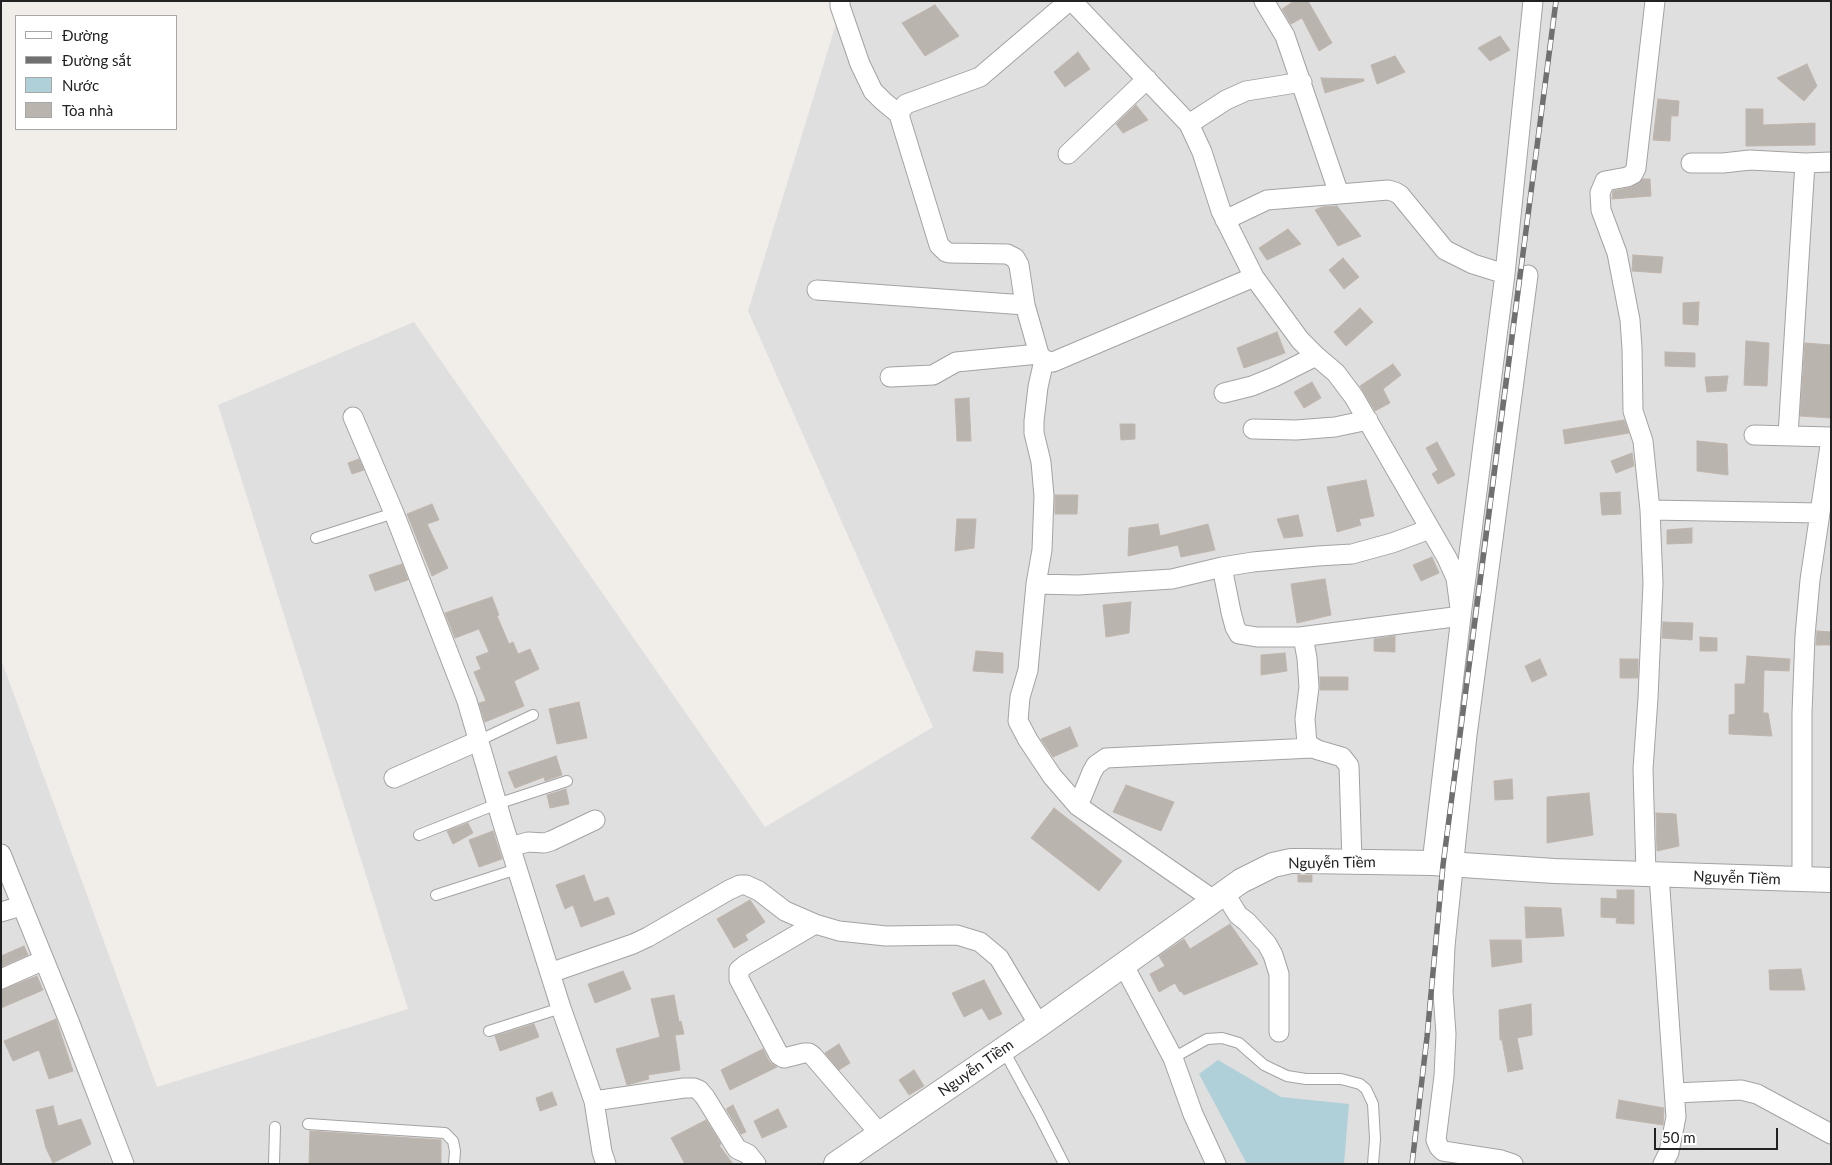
<!DOCTYPE html>
<html>
<head>
<meta charset="utf-8">
<style>
	body { margin:0 }
	#map { position:relative; width:1832px; height:1165px; overflow:hidden; background:#f1eeea; font-family:Lato,sans-serif }
	canvas { display:block }
	.frame { position:absolute; inset:0; border:2px solid #222; pointer-events:none }
	.legend { position:absolute; left:15px; top:15px; width:162px; height:115px; box-sizing:border-box; background:#fff; border:1px solid #a7a7a7; margin:0; padding:6px 9px; list-style:none; font-size:15px; color:#222 }
	.legend li { display:flex; align-items:center; gap:10px; height:25px }
	.legend b { width:25px; border:1px solid #a7a7a7 }
	.scale { position:absolute; left:1654px; top:1128px; width:124px; height:22px; box-sizing:border-box; border:2px solid #222; border-top:0; padding-left:6px; font-size:15px; line-height:18px; white-space:nowrap; color:#222; -webkit-text-stroke:4px #fff; paint-order:stroke }
</style>
</head>
<body>
<div id="map">
<canvas width="1832" height="1165"></canvas>
<div class="frame"></div>
<ul class="legend">
<li><b style="height:6px;background:#fff"></b>Đường</li>
<li><b style="height:6px;background:#707070"></b>Đường sắt</li>
<li><b style="height:14px;background:#afd0d9"></b>Nước</li>
<li><b style="height:14px;background:#bab4af"></b>Tòa nhà</li>
</ul>
<div class="scale">50 m</div>
</div>
<script>
const ctx = document.querySelector('canvas').getContext('2d');
ctx.lineJoin = 'round';
function fill(path, color) { ctx.fillStyle = color; ctx.fill(path, 'evenodd'); }
const toPath = rows => new Path2D(rows.map(r => 'M' + r).join(''));
function stroke(path, color, width, dash) { ctx.strokeStyle = color; ctx.lineWidth = width; ctx.lineCap = dash ? 'butt' : 'round'; ctx.setLineDash(dash || []); ctx.stroke(path); }
function write(font, color, halo, rows, align = 'center') {
  ctx.font = font + ' Lato,sans-serif'; ctx.lineWidth = 5; ctx.setLineDash([]); ctx.textBaseline = 'middle'; ctx.strokeStyle = halo; ctx.fillStyle = color; for (const [text, x, y, turn = 0] of rows) {
    ctx.save(); ctx.translate(x, y); ctx.rotate((+turn || 0) * Math.PI / 180); ctx.textAlign = isNaN(turn) ? turn : align; if (halo) ctx.strokeText(text, 0, 0); ctx.fillText(text, 0, 0); ctx.restore();
  }
}
fill(toPath([
	[843,1,1831,1,1831,1164,1,1164,1,659,157,1087,408,1009,218,405,414,322,765,827,933,727,748,311]
]), '#e0dfdf');
fill(toPath([
	[1218,1060,1281,1097,1349,1104,1344,1164,1247,1164,1199,1074]
]), '#afd0d9');
const building = toPath([
	[1294,1,1308,1,1332,43,1319,51,1302,18,1291,24,1282,9,1294,1],
	[935,5,959,36,925,56,902,23,935,5],
	[1500,36,1510,50,1490,61,1478,48,1500,36],
	[1078,52,1090,69,1065,87,1054,72,1078,52],
	[1395,56,1405,72,1377,84,1371,65,1395,56],
	[1807,64,1817,86,1804,101,1777,78,1807,64],
	[1321,78,1364,79,1364,81,1325,93,1321,78],
	[1658,99,1679,101,1678,116,1671,116,1670,141,1653,140,1658,99],
	[1136,105,1148,120,1123,133,1116,124,1136,105],
	[1746,109,1763,109,1763,125,1815,123,1815,145,1746,146,1746,109],
	[1643,179,1650,179,1651,196,1612,199,1613,191,1632,187,1643,179],
	[1337,206,1361,236,1338,246,1315,210,1322,207,1337,206],
	[1288,229,1301,244,1267,260,1259,248,1288,229],
	[1633,255,1663,257,1661,273,1632,271,1633,255],
	[1343,258,1359,277,1344,289,1329,270,1343,258],
	[1699,302,1698,325,1683,324,1683,303,1699,302],
	[1360,308,1373,322,1346,346,1334,332,1360,308],
	[1277,332,1285,353,1244,368,1237,348,1277,332],
	[1746,341,1769,343,1767,386,1744,385,1746,341],
	[1805,343,1831,345,1831,418,1800,416,1805,343],
	[1665,352,1695,353,1695,367,1665,366,1665,352],
	[1393,364,1401,375,1383,389,1390,403,1375,411,1360,386,1393,364],
	[1728,376,1726,391,1707,392,1705,377,1728,376],
	[1312,382,1321,398,1304,408,1294,392,1312,382],
	[969,398,971,441,957,441,955,399,969,398],
	[1624,420,1629,433,1565,444,1563,430,1624,420],
	[1120,424,1135,424,1135,439,1121,440,1120,424],
	[1697,441,1727,444,1728,475,1697,471,1697,441],
	[1437,442,1455,475,1438,484,1432,474,1438,470,1426,448,1437,442],
	[1632,453,1634,466,1616,473,1611,461,1632,453],
	[359,459,364,470,352,474,348,463,359,459],
	[1366,480,1374,516,1359,519,1361,525,1337,532,1327,487,1366,480],
	[1620,492,1621,514,1602,515,1600,493,1620,492],
	[1055,495,1078,495,1077,514,1055,514,1055,495],
	[432,504,439,520,427,524,448,568,432,576,407,514,432,504],
	[1298,515,1303,536,1284,538,1277,519,1298,515],
	[957,519,976,519,974,548,955,551,957,519],
	[1158,524,1160,536,1208,524,1215,550,1181,557,1178,545,1128,556,1129,528,1158,524],
	[1692,528,1692,543,1667,544,1667,530,1692,528],
	[1432,557,1439,573,1421,581,1413,565,1432,557],
	[402,564,408,580,375,591,369,575,402,564],
	[1325,579,1331,615,1297,623,1291,584,1325,579],
	[492,597,499,615,497,616,509,644,513,642,518,654,530,649,539,669,514,681,524,706,485,722,479,703,486,701,474,672,481,669,476,657,489,652,479,629,455,638,445,613,492,597],
	[1131,602,1129,633,1106,637,1103,605,1131,602],
	[1663,622,1693,623,1692,640,1662,638,1663,622],
	[1817,631,1831,632,1831,645,1816,645,1817,631],
	[1395,636,1395,652,1374,651,1374,639,1395,636],
	[1700,637,1717,638,1717,651,1700,651,1700,637],
	[976,651,1003,653,1003,673,973,671,976,651],
	[1285,653,1287,671,1261,675,1261,655,1285,653],
	[1747,656,1790,659,1789,671,1764,670,1763,713,1768,713,1772,736,1729,734,1729,715,1735,714,1735,684,1745,684,1747,656],
	[1540,659,1547,675,1532,682,1525,666,1540,659],
	[1620,659,1638,659,1638,678,1620,678,1620,659],
	[1320,677,1348,677,1348,690,1320,690,1320,677],
	[579,702,587,738,557,744,549,709,579,702],
	[1070,727,1078,746,1053,757,1041,739,1070,727],
	[556,756,562,775,545,781,544,777,515,788,508,772,556,756],
	[1512,779,1513,799,1495,800,1494,781,1512,779],
	[1126,785,1174,802,1161,831,1113,812,1126,785],
	[566,789,569,804,550,808,547,795,566,789],
	[1589,793,1593,835,1547,843,1547,797,1589,793],
	[1054,808,1122,861,1099,891,1031,838,1054,808],
	[1656,813,1676,814,1679,846,1657,851,1656,813],
	[468,823,473,833,453,844,447,831,468,823],
	[493,831,502,859,479,867,469,840,493,831],
	[584,875,594,902,608,897,615,914,581,927,573,905,565,909,556,885,584,875],
	[1298,875,1312,875,1312,882,1298,882,1298,875],
	[1617,890,1634,890,1634,924,1616,923,1617,918,1601,917,1601,898,1617,899,1617,890],
	[750,900,765,922,745,935,748,940,734,948,717,919,750,900],
	[1525,907,1561,908,1564,936,1526,938,1525,907],
	[1230,924,1258,964,1184,995,1181,991,1180,992,1175,983,1159,992,1150,974,1165,966,1159,956,1184,939,1190,949,1230,924],
	[1490,940,1521,940,1522,962,1492,967,1490,940],
	[24,946,28,955,1,967,1,956,24,946],
	[1801,969,1805,990,1770,990,1769,970,1801,969],
	[623,971,631,989,595,1003,588,984,623,971],
	[37,976,43,990,1,1008,1,990,37,976],
	[984,980,1002,1014,989,1020,982,1008,964,1017,952,993,984,980],
	[674,995,679,1022,681,1021,684,1034,675,1035,680,1070,648,1075,649,1079,627,1085,616,1049,660,1037,651,999,674,995],
	[1531,1004,1532,1035,1517,1038,1523,1069,1508,1072,1502,1040,1500,1040,1499,1010,1531,1004],
	[56,1019,73,1071,49,1079,39,1050,13,1061,4,1041,56,1019],
	[534,1024,539,1037,500,1051,495,1036,534,1024],
	[839,1044,850,1063,839,1070,825,1053,839,1044],
	[763,1049,769,1061,777,1067,730,1090,721,1070,763,1049],
	[914,1070,924,1086,909,1095,899,1080,914,1070],
	[552,1092,557,1105,540,1111,536,1098,552,1092],
	[1619,1100,1664,1108,1663,1125,1616,1118,1619,1100],
	[733,1105,746,1132,741,1134,726,1109,733,1105],
	[53,1106,58,1126,81,1119,91,1144,53,1163,46,1148,36,1110,53,1106],
	[778,1109,787,1127,762,1138,754,1121,778,1109],
	[706,1120,721,1144,719,1145,733,1164,685,1164,671,1138,706,1120],
	[310,1131,441,1140,441,1164,309,1164,310,1131]
]);
fill(building, '#bab4af');
stroke(building, '#c1b6ad', 1);
const service = toPath([
	[316,538,394,513],
	[478,741,533,715],
	[419,835,497,804,567,781],
	[436,895,517,869],
	[489,1031,561,1008],
	[1003,1049,1038,1113,1064,1164],
	[1173,1058,1207,1039,1222,1038,1239,1043,1264,1065,1287,1076,1306,1079,1341,1079,1360,1084,1366,1089,1373,1104,1375,1139,1373,1164],
	[308,1124,445,1133,453,1141,455,1151,454,1164],
	[274,1164,275,1127]
]);
const minor = toPath([
	[840,1,840,6,860,64,873,91,883,101,900,115],
	[1069,1,980,77,906,104,900,111,900,118,939,245,946,252,950,253,1007,254,1015,258,1019,265,1025,305,1039,354,1044,360,1053,362,1254,277],
	[1072,1,1189,124,1202,152,1221,211,1254,277,1300,340,1316,356,1336,373,1354,397,1447,558,1456,578,1461,616,1432,863],
	[1264,1,1285,36,1339,194],
	[1189,124,1226,100,1246,91,1302,82],
	[1068,154,1147,79],
	[1691,163,1723,163,1750,160,1805,163,1831,162],
	[1225,220,1267,200,1388,190,1395,192,1400,195,1445,250,1473,264,1505,274],
	[817,290,1025,305],
	[1044,360,1038,387,1034,421,1034,433,1041,462,1044,496,1042,550,1036,584,1028,670,1020,697,1018,721,1028,740,1052,776,1078,806,1215,901],
	[890,377,933,375,956,362,1039,354],
	[1224,393,1252,386,1274,377,1316,356],
	[353,417,394,513,467,701,502,821,561,1008,594,1101,602,1152,606,1164],
	[1253,429,1296,430,1335,427,1368,420],
	[1754,435,1831,437],
	[1788,435,1805,163],
	[1650,510,1820,513],
	[1222,567,1231,612,1235,627,1239,634,1257,637,1300,637,1304,642,1307,658,1309,687,1305,719,1307,744,1318,750,1342,757,1349,766,1352,862],
	[1036,584,1078,585,1172,579,1222,567,1253,562,1318,556,1352,554,1392,543,1430,529],
	[1300,637,1461,616,1505,274,1533,1],
	[394,778,478,741],
	[1078,806,1092,772,1096,765,1106,758,1312,748],
	[510,847,528,842,544,843,551,841,595,820],
	[1,854,69,1021,124,1164],
	[1646,874,1643,769,1648,698,1653,583,1650,510,1643,441,1633,411,1632,348,1630,320,1617,253,1601,210,1600,193,1605,181,1627,177,1633,174,1636,168,1655,1],
	[1659,875,1676,1117,1669,1152,1663,1164],
	[1802,880,1802,713,1805,636,1810,580,1831,439],
	[1225,894,1238,915,1247,922,1267,944,1273,955,1279,974,1279,1032],
	[1,912,21,906],
	[815,924,745,965,739,970,739,979,779,1055,784,1058,804,1053,809,1053,813,1056,880,1134],
	[1123,964,1173,1058,1193,1114,1216,1164],
	[550,973,633,944,648,937,729,890,740,885,746,885,759,891,785,911,815,924,839,931,886,936,957,935,980,942,999,958,1039,1025],
	[1,979,44,960],
	[1675,1093,1741,1090,1757,1094,1831,1134],
	[594,1101,684,1088,694,1088,699,1090,705,1097,737,1149,748,1154,756,1164],
	[1513,1164,1501,1160,1443,1151,1439,1147,1436,1140,1444,1076,1446,1034,1443,992,1445,946,1467,735,1528,275]
]);
const tertiary = toPath([
	[836,1164,1039,1025,1241,881,1273,865,1291,861,1305,861,1432,863,1554,871,1831,880]
]);
stroke(service, '#a3a3a3', 12);
stroke(minor, '#a3a3a3', 21);
stroke(tertiary, '#a3a3a3', 26);
stroke(service, '#fff', 10);
stroke(minor, '#fff', 19);
stroke(tertiary, '#fff', 24);
const rail = toPath([
	[1412,1164,1427,1037,1443,865,1556,1]
]);
stroke(rail, '#707070', 5.5);
stroke(rail, '#fff', 4, [11]);
write('15px', '#222', '#fff', [
	["Nguyễn Tiềm",1332,863,-1],
	["Nguyễn Tiềm",1737,878,2],
	["Nguyễn Tiềm",976,1068,-35]
]);
</script>
</body>
</html>
